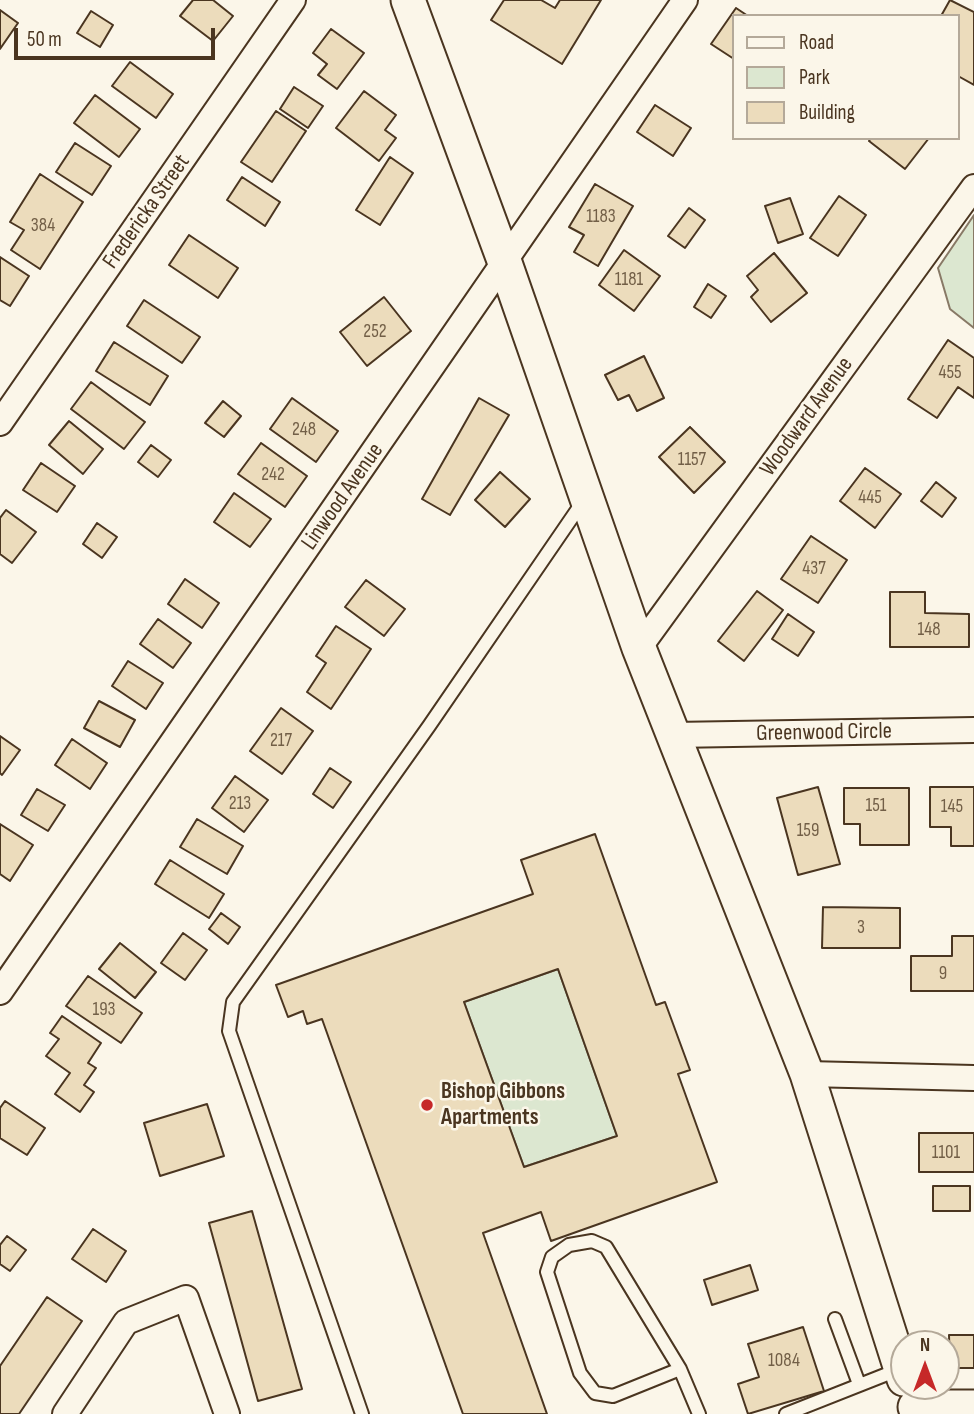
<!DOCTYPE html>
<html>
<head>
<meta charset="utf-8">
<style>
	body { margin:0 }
	#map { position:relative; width:974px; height:1414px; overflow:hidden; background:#fbf6e9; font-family:"Sofia Sans Condensed",sans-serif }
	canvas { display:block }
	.legend { position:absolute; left:732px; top:14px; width:228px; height:126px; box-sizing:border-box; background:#fbf6e9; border:2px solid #b4a999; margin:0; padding:9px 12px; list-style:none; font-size:21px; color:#4a3520 }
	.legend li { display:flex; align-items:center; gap:14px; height:35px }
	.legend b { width:35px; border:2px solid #b4a999 }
	.north { position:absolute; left:890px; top:1330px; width:70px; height:70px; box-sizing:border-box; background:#fbf6e9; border:2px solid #b4a999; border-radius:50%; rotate:0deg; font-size:19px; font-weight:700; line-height:28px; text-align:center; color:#4a3520 }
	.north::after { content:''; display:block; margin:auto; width:24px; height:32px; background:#c62828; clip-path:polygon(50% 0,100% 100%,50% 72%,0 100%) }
	.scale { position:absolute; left:14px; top:28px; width:201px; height:32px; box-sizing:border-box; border:4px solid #4a3520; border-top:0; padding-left:9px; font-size:21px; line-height:24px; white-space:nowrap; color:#4a3520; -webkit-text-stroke:5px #fbf6e9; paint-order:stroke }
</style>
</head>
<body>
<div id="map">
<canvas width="974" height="1414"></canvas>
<ul class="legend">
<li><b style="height:9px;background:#fbf6e9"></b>Road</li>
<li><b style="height:19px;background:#dce7d0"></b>Park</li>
<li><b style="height:19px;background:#ecdcbc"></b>Building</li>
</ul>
<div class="north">N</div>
<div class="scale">50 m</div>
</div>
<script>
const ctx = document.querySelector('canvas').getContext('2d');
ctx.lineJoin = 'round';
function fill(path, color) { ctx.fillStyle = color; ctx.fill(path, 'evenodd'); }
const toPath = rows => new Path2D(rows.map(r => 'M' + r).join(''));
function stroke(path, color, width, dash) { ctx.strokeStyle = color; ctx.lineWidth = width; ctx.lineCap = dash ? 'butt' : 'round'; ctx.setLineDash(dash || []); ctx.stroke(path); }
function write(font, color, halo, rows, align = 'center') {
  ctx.font = font + ' "Sofia Sans Condensed",sans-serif'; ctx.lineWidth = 5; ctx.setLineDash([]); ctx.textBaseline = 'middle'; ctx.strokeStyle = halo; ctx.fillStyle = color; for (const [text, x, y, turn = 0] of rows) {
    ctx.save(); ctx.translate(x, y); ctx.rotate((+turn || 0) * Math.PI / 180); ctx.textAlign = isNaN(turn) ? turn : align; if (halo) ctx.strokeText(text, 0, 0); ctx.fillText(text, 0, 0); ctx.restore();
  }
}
const green = toPath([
	[974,215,974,328,950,309,938,268,974,215],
	[558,969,617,1136,524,1167,464,1002,558,969]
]);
fill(green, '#dce7d0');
stroke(green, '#887966', 2);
const building = toPath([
	[193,0,213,0,233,16,213,41,180,16,193,0],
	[504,0,541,0,555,8,560,0,601,0,562,64,491,20,504,0],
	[950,0,974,12,974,85,958,76,958,16,941,16,950,0],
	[736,8,748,16,734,16,734,59,711,44,736,8],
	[0,10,18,23,0,49,0,10],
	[91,11,113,25,100,47,77,33,91,11],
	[331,29,364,53,337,89,318,75,327,64,313,53,331,29],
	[130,62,173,94,156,118,112,86,130,62],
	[294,87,323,106,308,128,280,109,294,87],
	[364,91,396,115,385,130,396,138,379,161,336,128,364,91],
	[95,95,140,129,119,157,74,123,95,95],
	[655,105,691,128,673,156,637,132,655,105],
	[276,111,306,131,272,182,241,162,276,111],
	[871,138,929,138,905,169,869,141,871,138],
	[75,143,111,166,92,195,56,172,75,143],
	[390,157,413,173,380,225,356,210,390,157],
	[40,174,83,202,40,269,11,250,24,230,10,222,40,174],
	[242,177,280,202,265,226,227,200,242,177],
	[595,184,633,206,598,266,574,252,584,235,569,227,595,184],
	[839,196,866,215,838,256,810,238,839,196],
	[790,198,803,234,778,243,765,206,790,198],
	[689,208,705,220,685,248,668,236,689,208],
	[189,235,238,268,218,298,169,265,189,235],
	[624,250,660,276,634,311,599,285,624,250],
	[774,253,807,293,771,322,751,297,758,290,747,276,774,253],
	[0,257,29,276,10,306,0,300,0,257],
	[708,284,726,296,711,318,694,307,708,284],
	[384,297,411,331,367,366,340,332,384,297],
	[144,300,200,337,182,363,127,326,144,300],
	[948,340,974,358,974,398,958,387,937,418,908,399,948,340],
	[114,342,168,376,150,405,96,371,114,342],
	[644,356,664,398,637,411,629,395,618,400,605,375,644,356],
	[91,382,145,422,124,449,71,409,91,382],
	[292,398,338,431,316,462,270,429,292,398],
	[479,398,509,415,450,515,422,499,479,398],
	[223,401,241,416,224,437,205,423,223,401],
	[69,421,103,449,83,474,49,445,69,421],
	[690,427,725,462,694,493,659,457,690,427],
	[261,443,307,476,285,507,238,474,261,443],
	[151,445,171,460,158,477,138,462,151,445],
	[41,463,75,486,57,512,23,490,41,463],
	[865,468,901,494,875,528,840,501,865,468],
	[500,472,530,499,505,527,475,500,500,472],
	[936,482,956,498,942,517,921,501,936,482],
	[234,493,271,519,250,547,214,522,234,493],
	[6,510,36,532,12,563,0,554,0,518,6,510],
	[97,523,117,537,102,558,83,544,97,523],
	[811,536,847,560,818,603,781,579,811,536],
	[185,579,219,603,202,628,168,604,185,579],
	[366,580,405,609,384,636,345,607,366,580],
	[757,591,783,610,744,661,718,641,757,591],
	[890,592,925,592,925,613,969,614,969,647,890,647,890,592],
	[788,614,814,632,798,656,772,639,788,614],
	[158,619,191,643,173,668,140,644,158,619],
	[336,626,371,649,331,709,307,692,326,663,316,656,336,626],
	[128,661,163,683,146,709,112,686,128,661],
	[99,701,135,720,120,747,84,728,99,701],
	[281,708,313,731,282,774,250,751,281,708],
	[0,736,20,750,2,775,0,773,0,736],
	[72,739,107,763,90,789,55,765,72,739],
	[330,768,351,782,333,808,313,794,330,768],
	[235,776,268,800,244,832,212,808,235,776],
	[818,787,840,864,798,875,777,798,818,787],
	[930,787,974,787,974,846,951,846,951,827,930,827,930,787],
	[844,788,909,788,909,845,860,845,860,824,844,824,844,788],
	[37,789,65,805,48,831,21,815,37,789],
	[197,819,243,846,227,874,180,847,197,819],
	[0,824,33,845,10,881,0,874,0,824],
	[595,834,656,1005,665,1002,690,1070,678,1074,717,1182,551,1241,541,1212,483,1233,547,1414,463,1414,322,1019,307,1024,303,1011,288,1017,276,985,533,894,521,860,595,834],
	[558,969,617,1136,524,1167,464,1002,558,969],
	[170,860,224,894,209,918,155,884,170,860],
	[823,907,900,908,900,948,822,948,823,907],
	[221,913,240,927,228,944,209,929,221,913],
	[183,933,207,950,185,980,161,963,183,933],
	[952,936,974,936,974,991,911,991,911,956,952,956,952,936],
	[120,943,156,972,135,998,99,969,120,943],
	[88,976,142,1013,121,1043,66,1006,88,976],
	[62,1016,101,1043,88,1063,96,1068,84,1085,94,1092,80,1112,55,1094,70,1073,46,1056,59,1039,50,1033,62,1016],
	[5,1101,45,1128,27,1155,0,1138,0,1108,5,1101],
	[207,1104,224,1156,160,1176,144,1123,207,1104],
	[919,1133,974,1133,974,1172,919,1172,919,1133],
	[933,1186,970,1186,970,1211,933,1211,933,1186],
	[252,1211,302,1389,258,1401,209,1223,252,1211],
	[93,1229,126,1251,106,1282,72,1259,93,1229],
	[7,1236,26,1250,10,1271,0,1264,0,1245,7,1236],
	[750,1265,758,1290,712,1305,704,1280,750,1265],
	[47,1297,82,1321,19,1414,0,1414,0,1366,47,1297],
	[803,1327,824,1391,748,1414,738,1384,759,1377,748,1344,803,1327],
	[949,1335,974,1335,974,1368,950,1368,949,1335]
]);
fill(building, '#ecdcbc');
stroke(building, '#4a3520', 2);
const lane = toPath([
	[835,1319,859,1384],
	[680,1369,613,1396,595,1393,580,1373,547,1272,552,1257,569,1245,592,1241,606,1247,680,1369,699,1414],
	[362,1414,229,1031,233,1002,429,726,584,500],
	[786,1414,900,1369]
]);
const street = toPath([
	[0,423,293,0],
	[639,648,974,187],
	[673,735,974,730],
	[0,992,685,0],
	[807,1074,974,1078],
	[65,1414,126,1322,186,1298,227,1414]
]);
const secondary = toPath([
	[408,0,505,263,639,648,807,1074,904,1379],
	[915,1407,974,1407]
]);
stroke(lane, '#4a3520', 16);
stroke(street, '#4a3520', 28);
stroke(secondary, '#4a3520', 37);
stroke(lane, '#fbf6e9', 12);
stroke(street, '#fbf6e9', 24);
stroke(secondary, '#fbf6e9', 33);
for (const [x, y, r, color] of [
	[427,1105,7,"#c62828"]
]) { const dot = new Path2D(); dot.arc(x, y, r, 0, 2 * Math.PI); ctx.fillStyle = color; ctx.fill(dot); stroke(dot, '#fbf6e9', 2.5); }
write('19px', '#725f47', null, [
	["1183",601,217],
	["384",43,226],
	["1181",629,280],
	["252",375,332],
	["455",950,373],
	["248",304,430],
	["1157",692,460],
	["242",273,475],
	["445",870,498],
	["437",814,569],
	["148",929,630],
	["217",281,741],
	["213",240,804],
	["151",876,806],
	["145",952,807],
	["159",808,831],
	["3",861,928],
	["9",943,974],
	["193",104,1010],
	["1101",946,1153],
	["1084",784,1361]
]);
write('23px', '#4a3520', '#fbf6e9', [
	["Fredericka Street",147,212,-55],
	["Woodward Avenue",807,417,-54],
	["Linwood Avenue",343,497,-55],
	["Greenwood Circle",824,733,-1]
]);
write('bold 23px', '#4a3520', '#fbf6e9', [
	["Bishop Gibbons",441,1092],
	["Apartments",441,1118]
], 'left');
</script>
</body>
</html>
